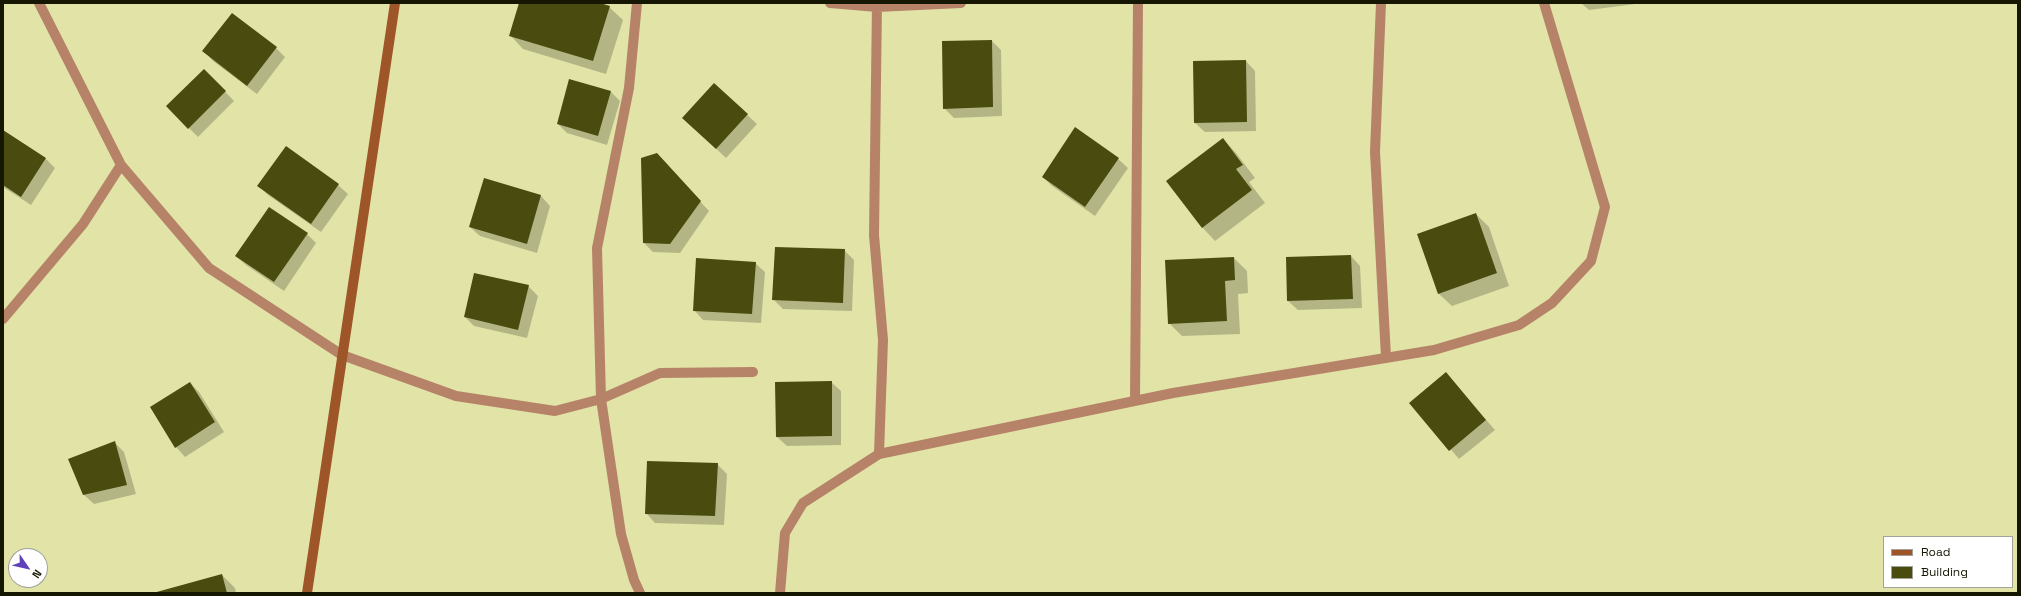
<!DOCTYPE html>
<html>
<head>
<meta charset="utf-8">
<style>
	body { margin:0 }
	#map { position:relative; width:2021px; height:596px; overflow:hidden; background:#e1e3a7; font-family:"Space Grotesk",sans-serif }
	canvas { display:block }
	.frame { position:absolute; inset:0; border:4px solid #161702; pointer-events:none }
	.legend { position:absolute; left:1883px; top:536px; width:130px; height:52px; box-sizing:border-box; background:#fff; border:1px solid #a2a29a; margin:0; padding:5px 7px; list-style:none; font-size:12px; color:#161702 }
	.legend li { display:flex; align-items:center; gap:8px; height:20px }
	.legend b { width:20px; border:1px solid #a2a29a }
	.north { position:absolute; left:8px; top:548px; width:40px; height:40px; box-sizing:border-box; background:#fff; border:1px solid #a2a29a; border-radius:50%; rotate:124deg; font-size:11px; font-weight:700; line-height:16px; text-align:center; color:#161702 }
	.north::after { content:''; display:block; margin:auto; width:14px; height:18px; background:#6041ba; clip-path:polygon(50% 0,100% 100%,50% 72%,0 100%) }
</style>
</head>
<body>
<div id="map">
<canvas width="2021" height="596"></canvas>
<div class="frame"></div>
<ul class="legend">
<li><b style="height:5px;background:#9e5629"></b>Road</li>
<li><b style="height:11px;background:#4a4b0f"></b>Building</li>
</ul>
<div class="north">N</div>
</div>
<script>
const ctx = document.querySelector('canvas').getContext('2d');
ctx.lineJoin = 'round';
function fill(path, color) { ctx.fillStyle = color; ctx.fill(path, 'evenodd'); }
const toPath = rows => new Path2D(rows.map(r => 'M' + r).join(''));
function stroke(path, color, width, dash) { ctx.strokeStyle = color; ctx.lineWidth = width; ctx.lineCap = dash ? 'butt' : 'round'; ctx.setLineDash(dash || []); ctx.stroke(path); }
fill(toPath([
	[520,3,597,3,609,7,623,20,606,74,523,49,510,35],
	[1581,3,1643,3,1589,10],
	[992,41,1001,50,1002,116,954,118,944,108],
	[276,48,285,57,257,94,213,61,204,51],
	[1246,61,1255,71,1256,131,1205,132,1195,123,1194,62],
	[204,70,234,101,198,137,167,106],
	[714,84,757,124,726,158,693,127],
	[611,92,620,101,607,145,567,133,558,124],
	[3,131,46,159,55,168,31,205,3,187],
	[1223,139,1236,153,1255,178,1249,182,1265,203,1215,241,1202,227],
	[286,147,338,185,348,194,321,232,268,195,259,186],
	[1118,159,1128,168,1095,216,1052,186,1043,177],
	[666,164,709,211,680,253,653,252,644,243],
	[484,180,541,196,550,206,537,253,480,236,470,227],
	[1476,214,1489,227,1509,286,1452,306,1438,293],
	[307,234,316,243,284,291,246,265,236,256],
	[844,250,854,260,852,311,783,309,773,299],
	[1351,256,1360,266,1362,308,1298,310,1288,301,1287,258],
	[1234,258,1247,271,1248,293,1238,294,1240,334,1182,336,1169,323],
	[755,263,765,272,761,323,703,320,694,310],
	[528,286,538,296,527,338,474,326,465,317],
	[1446,374,1495,430,1459,459,1411,403],
	[831,382,841,391,841,445,787,446,777,437],
	[190,383,199,392,224,432,185,457,176,447],
	[115,443,124,452,136,494,94,504,84,495,69,459],
	[717,464,727,474,724,525,655,523,646,513],
	[222,575,235,588,236,593,155,593]
]), '#0003');
fill(toPath([
	[519,3,600,3,610,6,593,61,509,36],
	[232,13,277,47,247,86,202,51],
	[992,40,993,107,943,109,942,41],
	[1246,60,1247,122,1194,123,1193,61],
	[204,69,226,91,188,129,166,106],
	[569,79,611,91,598,136,557,124],
	[714,83,748,114,716,149,682,118],
	[1075,127,1119,158,1085,207,1042,177],
	[3,130,46,158,21,197,3,185],
	[1223,138,1243,165,1236,169,1252,190,1202,228,1166,181],
	[286,146,339,184,311,224,257,186],
	[657,153,701,201,670,244,643,243,641,158],
	[484,178,541,195,527,244,469,227],
	[269,207,308,233,274,282,235,256],
	[1476,213,1497,273,1438,294,1417,234],
	[775,247,845,249,843,303,772,300],
	[1351,255,1353,299,1287,301,1286,257],
	[1234,257,1235,280,1225,281,1227,321,1168,324,1165,260],
	[696,258,756,262,752,314,693,311],
	[474,273,529,285,518,330,464,317],
	[1446,372,1486,420,1449,451,1409,403],
	[832,381,832,436,776,437,775,382],
	[190,382,215,422,175,448,150,407],
	[115,441,127,485,83,495,68,459],
	[647,461,718,463,715,516,645,514],
	[222,574,227,593,153,593]
]), '#4a4b0f');
stroke(toPath([
	[39,3,121,165,209,268,342,355,456,396,555,411,601,399,660,373,753,372],
	[637,3,629,88,597,248,601,399,621,534,634,580,640,593],
	[830,3,877,7,961,3],
	[877,3,874,235,883,340,879,454],
	[1381,3,1375,152,1386,357],
	[3,319,83,224,121,165],
	[1135,400,1138,3],
	[780,593,785,533,803,503,879,454,1173,393,1434,350,1519,325,1552,303,1591,261,1605,207,1544,3]
]), '#b68368', 10);
stroke(toPath([
	[307,593,395,3]
]), '#9e5629', 10);
</script>
</body>
</html>
